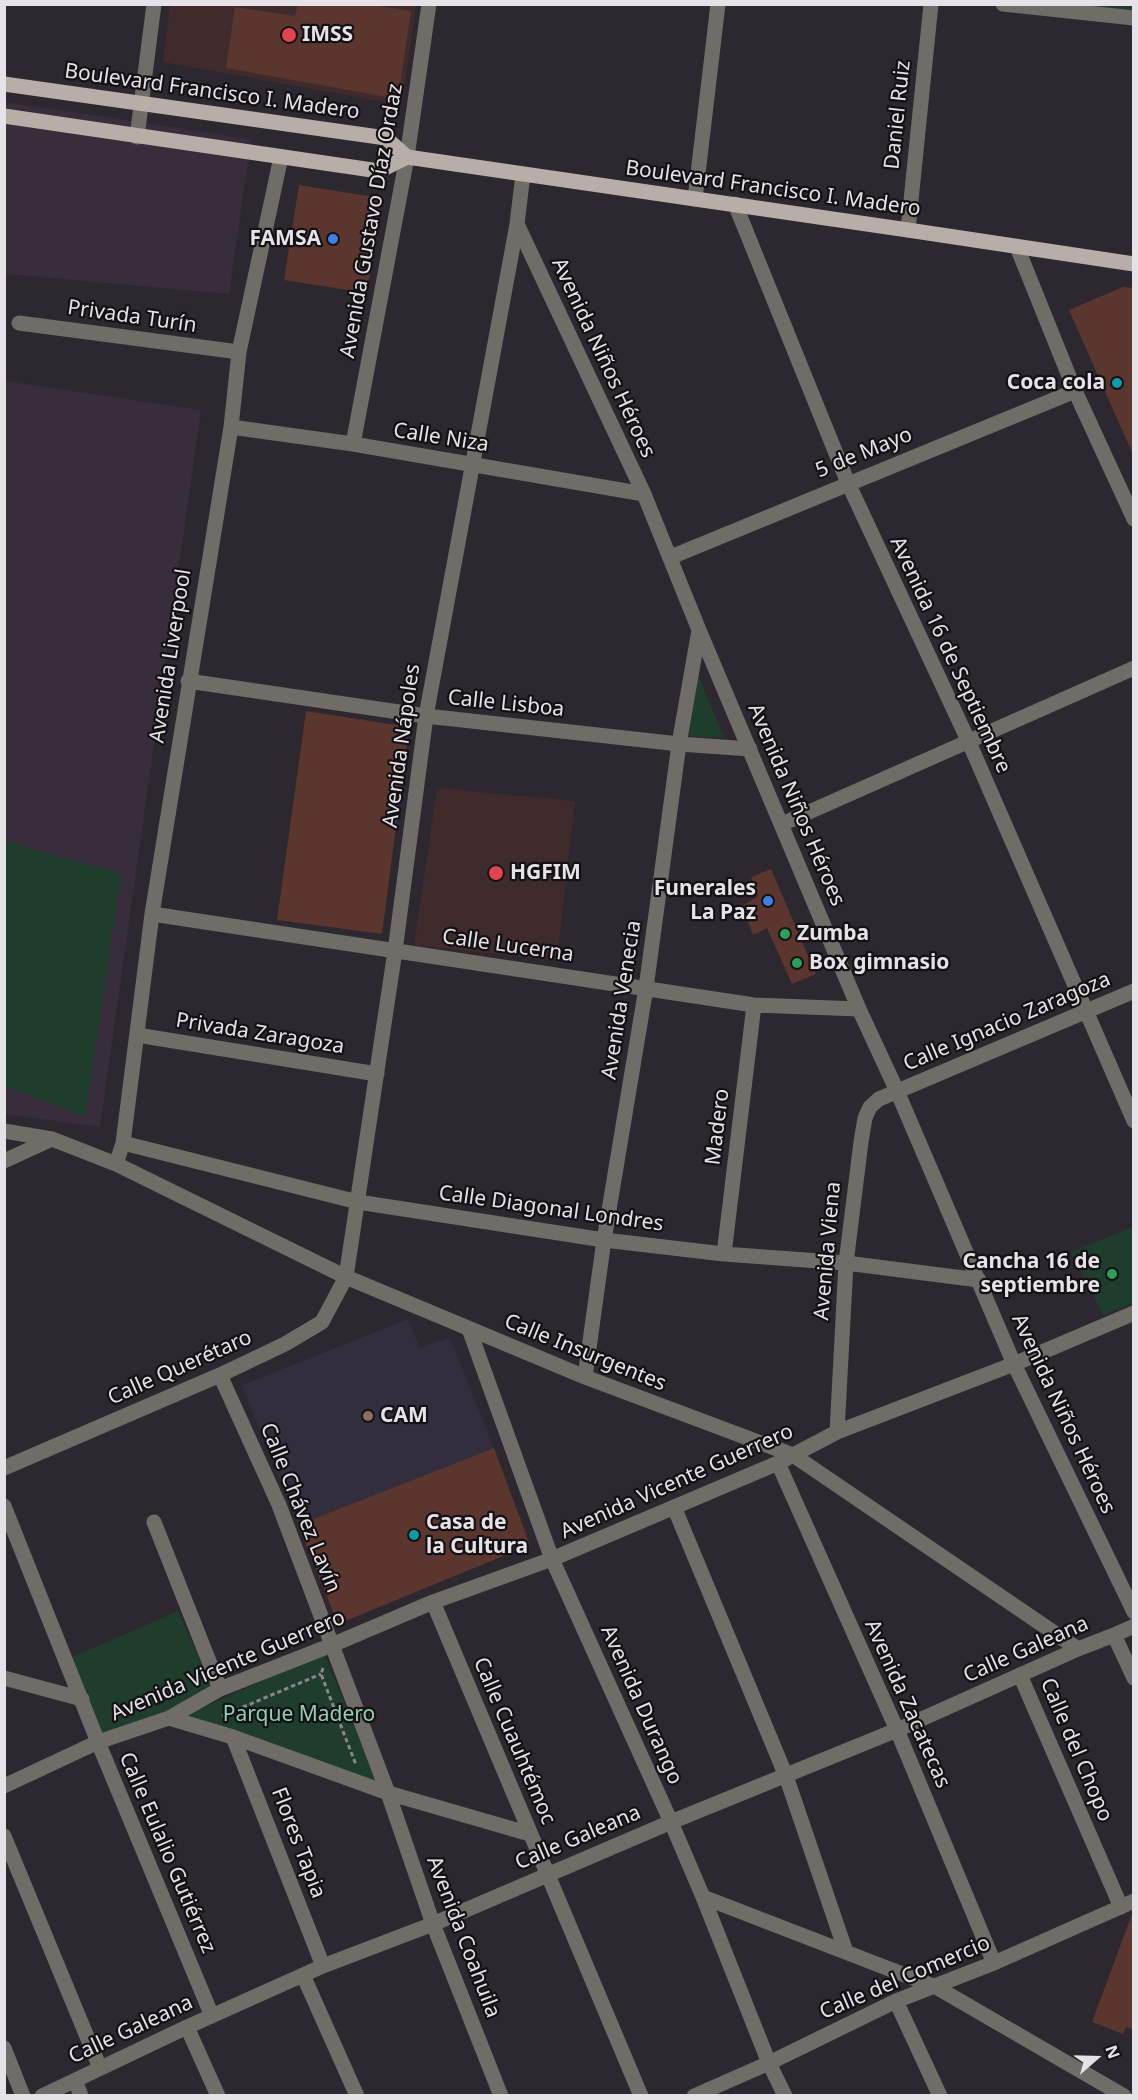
<!DOCTYPE html>
<html>
<head>
<meta charset="utf-8">
<style>
	body { margin:0 }
	#map { position:relative; width:1138px; height:2100px; overflow:hidden; background:#2d2730; font-family:"Noto Sans",sans-serif }
	canvas { display:block }
	.frame { position:absolute; inset:0; border:6px solid #e6e2e7; pointer-events:none }
	.north { position:absolute; left:1066px; top:2028px; width:60px; height:60px; -webkit-text-stroke:4px #141115; paint-order:stroke; rotate:70deg; font-size:16px; font-weight:700; line-height:24px; text-align:center; color:#e6e2e7 }
	.north::after { content:''; display:block; margin:auto; width:21px; height:27px; background:#e6e2e7; clip-path:polygon(50% 0,100% 100%,50% 72%,0 100%) }
</style>
</head>
<body>
<div id="map">
<canvas width="1138" height="2100"></canvas>
<div class="frame"></div>
<div class="north">N</div>
</div>
<script>
const ctx = document.querySelector('canvas').getContext('2d');
ctx.lineJoin = 'round';
function fill(path, color) { ctx.fillStyle = color; ctx.fill(path, 'evenodd'); }
const toPath = rows => new Path2D(rows.map(r => 'M' + r).join(''));
function stroke(path, color, width, dash) { ctx.strokeStyle = color; ctx.lineWidth = width; ctx.lineCap = dash ? 'butt' : 'round'; ctx.setLineDash(dash || []); ctx.stroke(path); }
function write(font, color, halo, rows, align = 'center') {
  ctx.font = font + ' "Noto Sans",sans-serif'; ctx.lineWidth = 4.5; ctx.setLineDash([]); ctx.textBaseline = 'middle'; ctx.strokeStyle = halo; ctx.fillStyle = color; for (const [text, x, y, turn = 0] of rows) {
    ctx.save(); ctx.translate(x, y); ctx.rotate((+turn || 0) * Math.PI / 180); ctx.textAlign = isNaN(turn) ? turn : align; if (halo) ctx.strokeText(text, 0, 0); ctx.fillText(text, 0, 0); ctx.restore();
  }
}
fill(toPath([
	[5,102,251,139,229,294,7,274,5,285],
	[4,381,201,410,100,1127,5,1114]
]), '#372d3b');
fill(toPath([
	[408,1319,420,1348,450,1337,494,1448,298,1525,242,1385]
]), '#332e3e');
fill(toPath([
	[170,5,416,5,402,105,163,62],
	[437,788,575,801,557,961,414,945]
]), '#3f2b2b');
fill(toPath([
	[1026,5,1133,5,1133,15],
	[697,672,724,738,687,736],
	[5,841,121,874,85,1116,5,1086],
	[1133,1227,1133,1303,1103,1315,1071,1252],
	[178,1611,212,1688,165,1713,95,1735,70,1658],
	[324,1653,383,1797,178,1719]
]), '#1e3d2d');
fill(toPath([
	[298,4,366,4,411,11,398,99,226,68,235,7,295,16],
	[299,185,381,198,367,293,284,280],
	[1123,287,1134,288,1134,457,1069,310],
	[306,711,409,727,382,934,277,920],
	[771,869,816,974,792,984,767,928,753,935,742,906,758,896,751,877],
	[494,1448,530,1545,338,1624,298,1525],
	[1132,1914,1134,2030,1126,2027,1123,2034,1092,2022]
]), '#5a362e');
stroke(toPath([
	[323,1668,321,1674,356,1765],
	[222,1716,321,1674]
]), '#8a858c', 3, [4.5, 3]);
stroke(toPath([
	[1003,4,1134,18],
	[137,137,154,4],
	[523,174,517,224,644,494,699,630,859,1009,897,1091,1014,1364,1134,1612],
	[695,199,718,4],
	[735,204,848,483,968,740,1134,1121],
	[908,230,931,4],
	[1017,247,1075,391,1134,519],
	[19,323,239,352],
	[231,427,353,444,644,494],
	[353,444,407,157,429,4],
	[671,557,1075,391],
	[188,681,426,716,679,744,750,749],
	[782,824,1134,668],
	[152,914,754,1005,859,1009],
	[137,1035,377,1074],
	[4,1131,52,1139,116,1164,346,1277,585,1377,793,1455,1078,1649],
	[123,1143,358,1202,604,1240,724,1254,846,1263,979,1280],
	[4,1161,52,1139],
	[116,1164,123,1143,152,914,231,427,239,352,281,157],
	[724,1254,754,1005],
	[469,1329,552,1559,671,1822,703,1897,769,2063,785,2096],
	[220,1375,279,1505,388,1793,433,1924,501,2096],
	[585,1377,604,1240,646,988,679,744,699,630],
	[837,1432,846,1263,861,1142,865,1118,870,1107,879,1099,1134,991],
	[778,1463,897,1730,994,1963],
	[4,1468,220,1375,285,1344,322,1322,346,1277,395,951,426,716,517,224],
	[4,1506,98,1742,212,2016],
	[674,1507,786,1776,846,1952],
	[154,1522,220,1689],
	[433,1602,641,2096],
	[1114,1635,1134,1678],
	[1020,1675,1121,1907],
	[4,1678,82,1699],
	[169,1718,233,1737,388,1793,530,1834],
	[233,1737,323,1966],
	[4,1786,98,1742,169,1718,220,1689,332,1645,433,1602,552,1559,778,1463,837,1432,1014,1364,1134,1313],
	[4,1836,100,2068],
	[703,1897,936,1987,1124,2096],
	[303,1975,357,2096],
	[896,2001,940,2096],
	[187,2027,218,2096],
	[4,2048,23,2096],
	[75,2080,81,2096],
	[42,2096,187,2027,323,1966,433,1924,671,1822,897,1730,1078,1649,1114,1635,1134,1626],
	[694,2096,769,2063,896,2001,994,1963,1134,1901]
]), '#706c68', 15);
stroke(toPath([
	[4,84,386,138,407,157,908,230,1134,264],
	[4,116,379,171,407,157]
]), '#b7aea7', 15);
for (const [x, y, r, color] of [
	[289,35,8,"#e0444e"],
	[333,239,6,"#3f7fe0"],
	[1117,383,6,"#0f9aa8"],
	[496,873,8,"#e0444e"],
	[768,901,6,"#3f7fe0"],
	[785,934,6,"#2e9e5b"],
	[797,963,6,"#2e9e5b"],
	[1112,1274,6,"#2e9e5b"],
	[368,1416,6,"#8d6e63"],
	[414,1535,6,"#0f9aa8"]
]) { const dot = new Path2D(); dot.arc(x, y, r, 0, 2 * Math.PI); ctx.fillStyle = color; ctx.fill(dot); stroke(dot, '#141115', 2); }
write('bold 21px', '#e6e2e7', '#141115', [
	["IMSS",302,35],
	["FAMSA",321,239,"right"],
	["Coca cola",1105,383,"right"],
	["HGFIM",510,873],
	["Funerales",756,889,"right"],
	["La Paz",756,913,"right"],
	["Zumba",797,934],
	["Box gimnasio",809,963],
	["Cancha 16 de",1100,1262,"right"],
	["septiembre",1100,1286,"right"],
	["CAM",380,1416],
	["Casa de",426,1523],
	["la Cultura",426,1547]
], 'left');
write('21px', '#e6e2e7', '#141115', [
	["Boulevard Francisco I. Madero",212,92,8],
	["Daniel Ruiz",898,115,-84],
	["Boulevard Francisco I. Madero",773,189,8],
	["Avenida Gustavo Díaz Ordaz",372,221,-80],
	["Privada Turín",132,317,8],
	["Avenida Niños Héroes",603,358,65],
	["Calle Niza",441,438,9],
	["5 de Mayo",864,453,-22],
	["Avenida 16 de Septiembre",950,655,65],
	["Avenida Liverpool",171,656,-81],
	["Calle Lisboa",506,704,6],
	["Avenida Nápoles",402,746,-82],
	["Avenida Niños Héroes",796,805,67],
	["Calle Lucerna",508,946,8],
	["Avenida Venecia",622,1000,-81],
	["Calle Ignacio Zaragoza",1007,1022,-23],
	["Privada Zaragoza",260,1034,9],
	["Madero",718,1127,-83],
	["Calle Diagonal Londres",551,1209,8],
	["Avenida Viena",828,1251,-85],
	["Calle Insurgentes",585,1353,22],
	["Calle Querétaro",180,1368,-24],
	["Avenida Niños Héroes",1063,1414,65],
	["Avenida Vicente Guerrero",677,1482,-24],
	["Calle Chávez Lavín",300,1508,68],
	["Calle Galeana",1026,1650,-24],
	["Avenida Vicente Guerrero",228,1666,-23],
	["Avenida Zacatecas",907,1704,66],
	["Avenida Durango",641,1705,66],
	["Calle Cuauhtémoc",514,1741,67],
	["Calle del Chopo",1076,1750,67],
	["Calle Galeana",578,1838,-23],
	["Flores Tapia",298,1843,69],
	["Calle Eulalio Gutiérrez",167,1853,67],
	["Avenida Coahuila",463,1937,69],
	["Calle del Comercio",905,1978,-23],
	["Calle Galeana",131,2030,-25]
]);
write('21px', '#91d2ae', '#141115', [
	["Parque Madero",299,1715]
]);
</script>
</body>
</html>
